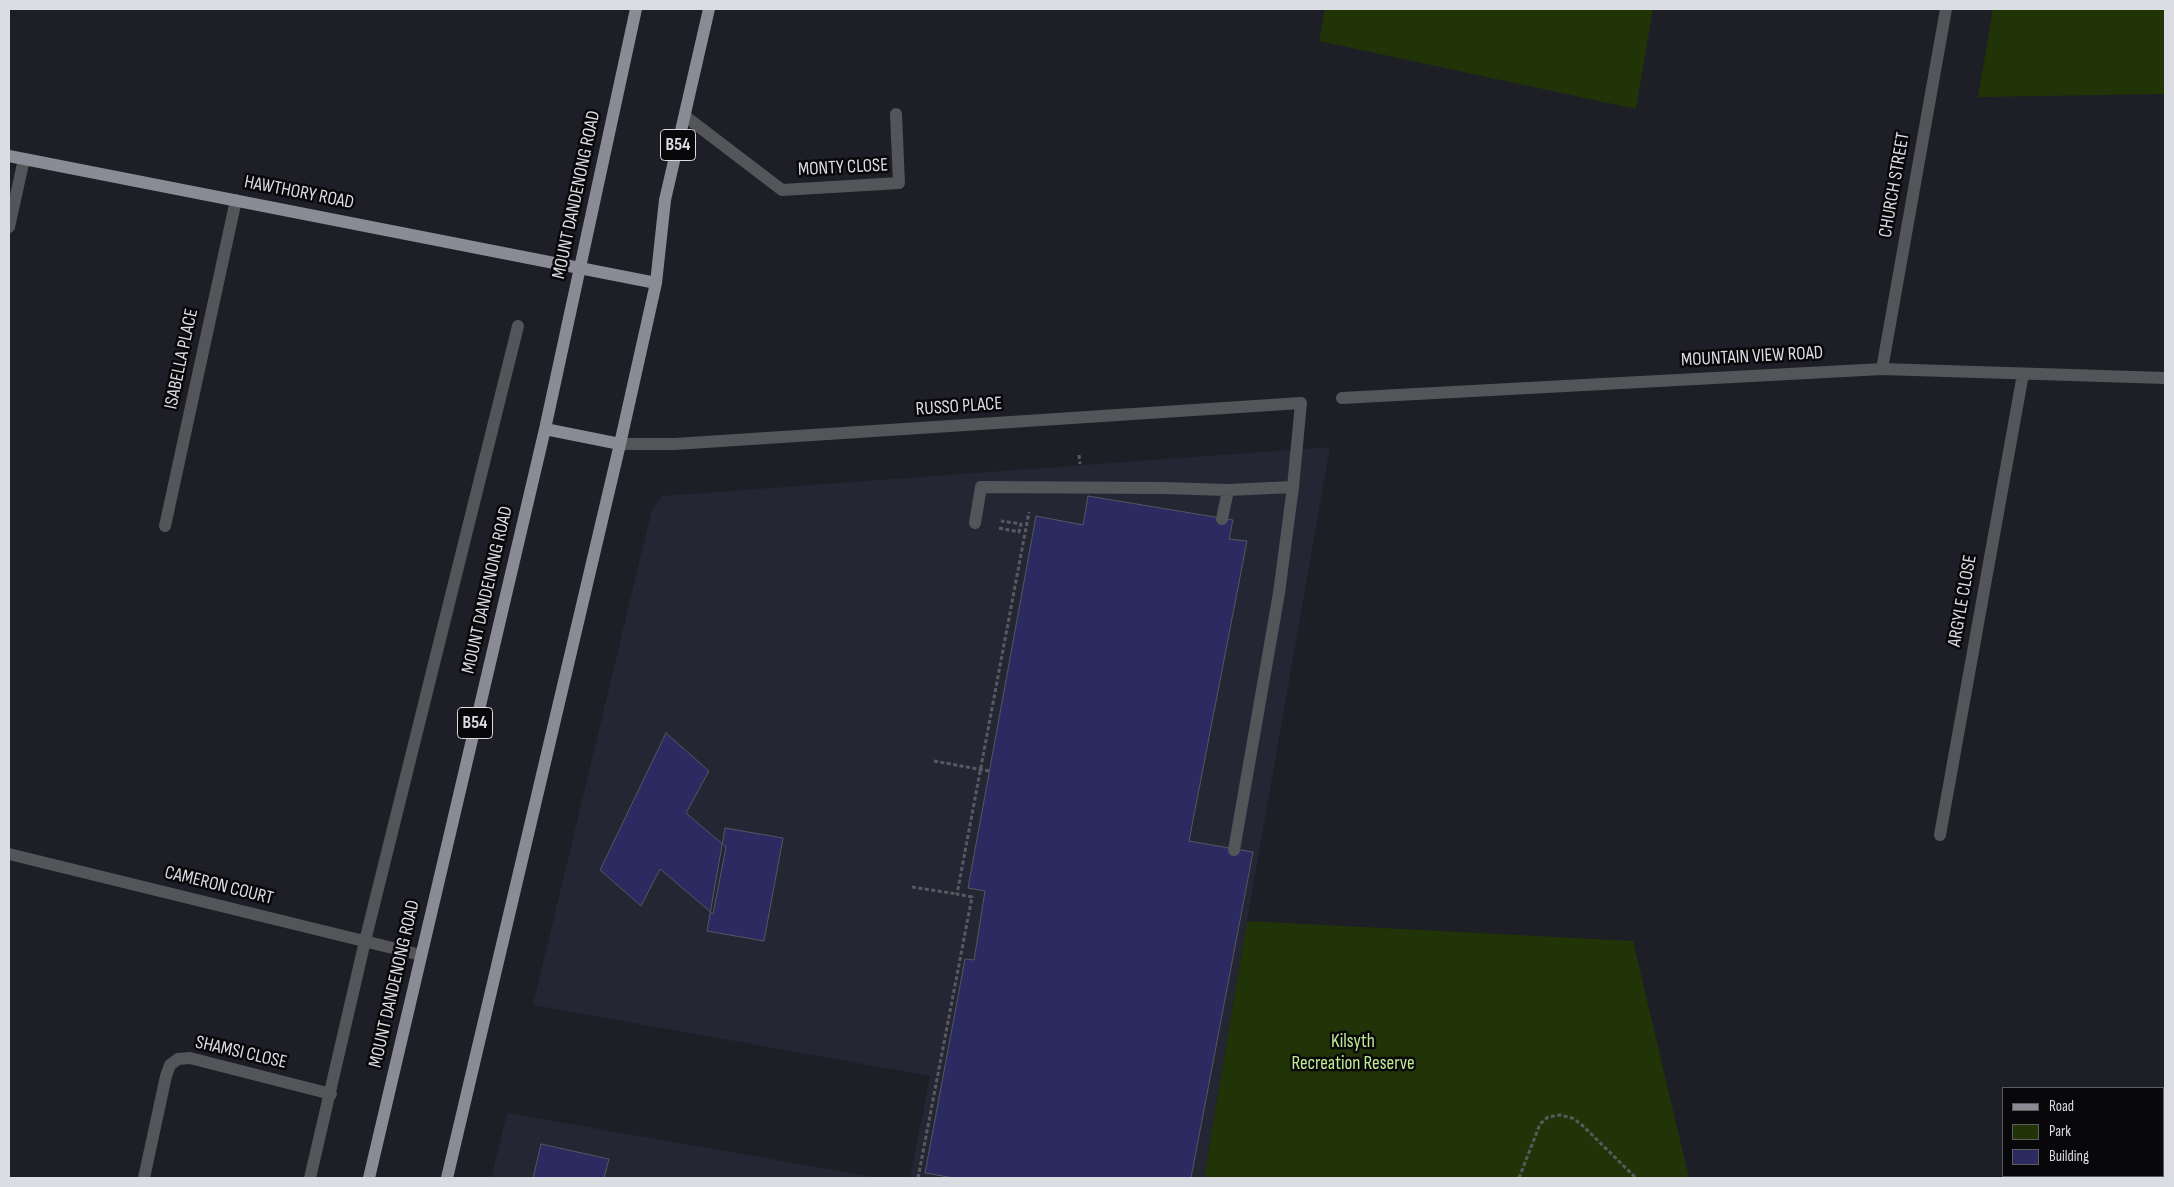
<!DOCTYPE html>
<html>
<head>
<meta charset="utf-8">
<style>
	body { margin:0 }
	#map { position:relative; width:2174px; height:1187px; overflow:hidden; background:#1d1e26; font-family:"Sofia Sans Condensed",sans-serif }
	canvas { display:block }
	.frame { position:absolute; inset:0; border:10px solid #dcdde2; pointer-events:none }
	.legend { position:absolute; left:2002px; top:1087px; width:162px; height:90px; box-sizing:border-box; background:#08080b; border:1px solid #5d5d61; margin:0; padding:6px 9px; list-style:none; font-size:15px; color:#dcdde2 }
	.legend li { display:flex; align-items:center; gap:10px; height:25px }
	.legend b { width:25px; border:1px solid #5d5d61 }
</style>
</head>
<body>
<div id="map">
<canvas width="2174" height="1187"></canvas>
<div class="frame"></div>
<ul class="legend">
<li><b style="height:6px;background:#8a8b94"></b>Road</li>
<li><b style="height:14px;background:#213407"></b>Park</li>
<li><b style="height:14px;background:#2b2b62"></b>Building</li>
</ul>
</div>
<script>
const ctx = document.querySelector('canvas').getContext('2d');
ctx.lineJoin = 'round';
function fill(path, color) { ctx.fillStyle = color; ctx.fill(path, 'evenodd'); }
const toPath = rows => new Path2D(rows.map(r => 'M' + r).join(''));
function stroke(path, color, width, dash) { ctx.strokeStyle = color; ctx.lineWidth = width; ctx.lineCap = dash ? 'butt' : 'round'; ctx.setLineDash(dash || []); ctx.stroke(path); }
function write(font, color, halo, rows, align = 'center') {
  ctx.font = font + ' "Sofia Sans Condensed",sans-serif'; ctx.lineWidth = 5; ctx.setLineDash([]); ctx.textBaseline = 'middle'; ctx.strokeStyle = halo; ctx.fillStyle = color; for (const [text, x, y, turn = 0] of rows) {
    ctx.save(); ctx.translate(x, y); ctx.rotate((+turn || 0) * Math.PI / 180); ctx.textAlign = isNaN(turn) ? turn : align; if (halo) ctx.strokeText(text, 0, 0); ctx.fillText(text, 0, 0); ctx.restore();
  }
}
fill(toPath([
	[1330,447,1247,921,1204,1178,910,1178,930,1076,533,1005,652,509,662,496],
	[507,1113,851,1173,876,1178,491,1178]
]), '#252634');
fill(toPath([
	[1325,9,1653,9,1636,109,1319,41],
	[1993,9,2165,9,2165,94,1978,97],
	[1247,921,1633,941,1689,1178,1204,1178]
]), '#213407');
const building = toPath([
	[1088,496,1233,520,1229,539,1247,541,1189,841,1253,852,1191,1178,954,1178,925,1173,965,959,974,960,985,891,968,888,1036,516,1083,525,1088,496],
	[666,733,709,771,686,813,726,847,713,914,660,869,641,906,600,870,666,733],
	[725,828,783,838,764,941,707,931,725,828],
	[541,1144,609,1159,604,1178,533,1178,541,1144]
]);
fill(building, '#2b2b62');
stroke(building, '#55565f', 1);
stroke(toPath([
	[1079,455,1080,464],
	[999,528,1019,532,1021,524,1001,521],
	[934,761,989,771],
	[912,887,957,894],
	[918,1178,972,897,957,894,1029,512],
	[1519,1178,1540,1124,1548,1117,1560,1115,1572,1118,1581,1124,1636,1178]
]), '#595a61', 3, [4, 2.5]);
stroke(toPath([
	[685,116,782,190,899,183,896,114],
	[9,227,24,159],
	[1882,369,1946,9],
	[1342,398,1882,369,2165,378],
	[620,444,675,444,1301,403,1293,487,1279,593,1234,850],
	[1222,519,1228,490],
	[975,523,981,487,1163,488,1228,490,1293,487],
	[165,526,236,200],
	[1940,835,2023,374],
	[9,854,421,955],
	[144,1178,166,1076,170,1065,178,1059,190,1058,331,1094],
	[310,1178,365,941,518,326]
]), '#545559', 12);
stroke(toPath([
	[9,156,656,283],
	[545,429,620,444],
	[369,1178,545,429,636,9],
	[447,1178,620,444,656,283,665,200,709,9]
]), '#8a8b94', 12);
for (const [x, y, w] of [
	[678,145,35],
	[475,723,35]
]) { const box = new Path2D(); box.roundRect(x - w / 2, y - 15.5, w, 31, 4); ctx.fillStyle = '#08080b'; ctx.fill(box); stroke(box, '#dcdde2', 1); }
write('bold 18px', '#dcdde2', null, [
	["B54",678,145],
	["B54",475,723]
]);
write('19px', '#dcdde2', '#08080b', [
	["MONTY CLOSE",843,168,-3],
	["CHURCH STREET",1895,185,-80],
	["HAWTHORY ROAD",299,193,11],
	["MOUNT DANDENONG ROAD",577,195,-78],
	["MOUNTAIN VIEW ROAD",1752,357,-3],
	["ISABELLA PLACE",182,359,-78],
	["RUSSO PLACE",959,407,-4],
	["MOUNT DANDENONG ROAD",488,590,-77],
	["ARGYLE CLOSE",1963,601,-80],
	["CAMERON COURT",219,886,14],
	["MOUNT DANDENONG ROAD",395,984,-77],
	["SHAMSI CLOSE",241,1053,13]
]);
write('19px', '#c0eb91', '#08080b', [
	["Kilsyth",1353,1042],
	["Recreation Reserve",1353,1064]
]);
</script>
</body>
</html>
